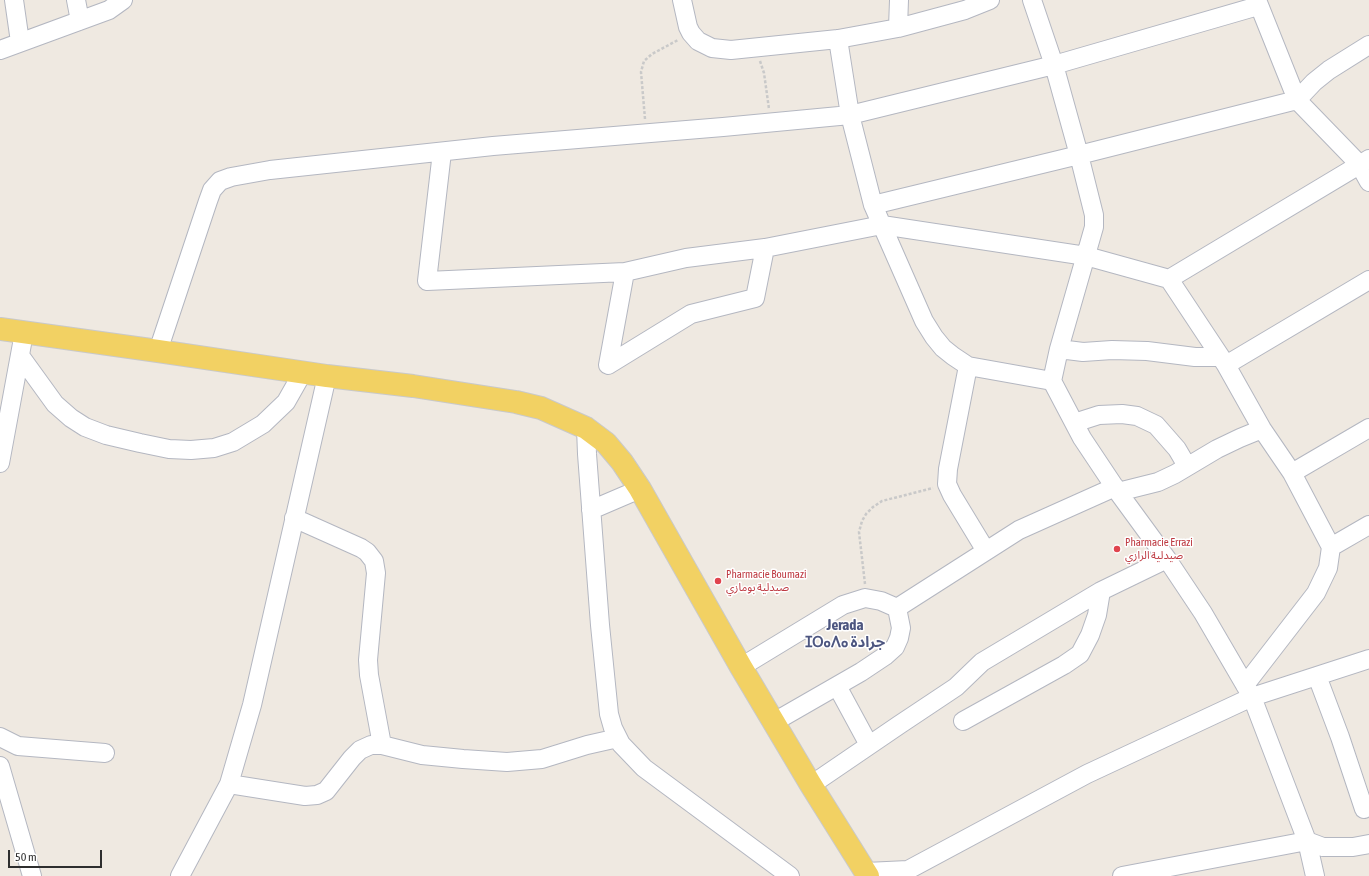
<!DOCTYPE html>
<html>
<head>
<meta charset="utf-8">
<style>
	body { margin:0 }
	#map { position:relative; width:1369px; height:876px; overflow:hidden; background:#efe9e1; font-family:"Asap Condensed",sans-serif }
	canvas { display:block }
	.scale { position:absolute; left:8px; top:850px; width:94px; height:18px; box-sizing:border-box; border:2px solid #2e2e2e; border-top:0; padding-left:5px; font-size:12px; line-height:14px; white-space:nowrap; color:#2e2e2e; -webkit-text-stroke:3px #fff; paint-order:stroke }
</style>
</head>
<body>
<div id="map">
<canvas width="1369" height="876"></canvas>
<div class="scale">50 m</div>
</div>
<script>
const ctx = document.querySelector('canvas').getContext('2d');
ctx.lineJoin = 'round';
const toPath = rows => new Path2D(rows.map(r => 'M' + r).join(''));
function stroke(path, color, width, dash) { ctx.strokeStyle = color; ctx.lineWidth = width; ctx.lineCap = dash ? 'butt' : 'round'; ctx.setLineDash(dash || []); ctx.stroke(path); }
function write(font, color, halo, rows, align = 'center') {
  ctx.font = font + ' "Asap Condensed","Noto Sans Arabic","Noto Sans Tifinagh",sans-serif'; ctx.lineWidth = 3; ctx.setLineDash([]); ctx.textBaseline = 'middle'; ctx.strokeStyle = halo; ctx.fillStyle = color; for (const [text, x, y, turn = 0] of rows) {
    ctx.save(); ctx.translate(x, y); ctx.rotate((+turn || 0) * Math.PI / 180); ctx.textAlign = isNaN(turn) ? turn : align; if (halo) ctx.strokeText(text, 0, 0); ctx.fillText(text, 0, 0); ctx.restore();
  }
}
const minor = toPath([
	[14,0,20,42],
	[76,0,80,21],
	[682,0,688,27,691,33,698,41,712,48,731,50,838,39,898,28,965,10,990,0],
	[1032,0,1054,65,1079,155,1094,215,1094,227,1090,241,1059,349,1052,381],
	[1257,0,1297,100,1359,164,1369,182],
	[898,28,899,0],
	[838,39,850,115,873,205,924,321,934,337,943,348,953,356,968,366,1052,381,1082,438,1118,492,1167,559,1203,613,1252,697,1307,841,1315,876],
	[0,50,109,10,123,0],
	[442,152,427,281,625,272,686,258,765,248,882,225,1086,256,1169,279,1226,365,1262,429,1292,473,1331,547,1328,568,1316,593,1245,685],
	[873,205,1079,155,1297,100,1314,82,1329,70,1369,45],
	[625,272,608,365,691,314,755,298,765,248],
	[1169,279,1369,159],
	[1059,349,1083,352,1112,350,1147,351,1195,357,1221,357],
	[158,351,208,201,212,190,220,181,231,177,270,170,493,146,723,127,850,115,1054,65,1258,6],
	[21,357,55,404,71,418,85,427,106,435,140,443,169,449,191,450,214,448,233,442,263,424,286,402,303,372],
	[1226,365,1369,280],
	[968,366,948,469,947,484,952,495,986,551],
	[1074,423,1099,415,1122,414,1137,416,1156,425,1177,449,1187,466],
	[586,428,587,454,600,625,609,714,613,728,621,744,644,768,790,876],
	[0,463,24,333],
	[1292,473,1369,428],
	[1118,492,1158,482,1175,474,1217,449,1240,438,1262,429],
	[591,510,640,489],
	[294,518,361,548,367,552,374,561,376,573,368,660,369,675,382,745],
	[1331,547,1369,525],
	[897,608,1019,530,1115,487],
	[741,667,843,605,865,598,881,601,897,608],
	[1317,676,1340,737,1364,809],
	[837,686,869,745],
	[963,721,1064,665,1080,654,1090,635,1097,615,1101,591],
	[774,722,861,672,885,656,895,647,899,638,901,628,897,608],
	[0,737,18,746,105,753],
	[0,766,32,876],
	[229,784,305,796,317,795,326,791,352,758,360,750,371,745,382,745,422,755,463,759,507,762,542,759,587,745,618,738],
	[811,785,899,725,956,687,982,662,1101,591,1167,559],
	[866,872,908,870],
	[180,876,229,784,252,705,327,376],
	[903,876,908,870,1087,774,1252,697,1369,659],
	[1122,876,1307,841,1323,847,1353,847,1369,844]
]);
const major = toPath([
	[0,329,158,351,327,376,413,386,516,402,541,408,586,428,606,443,622,462,640,489,741,667,811,785,868,876]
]);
stroke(minor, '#b4b7c1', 20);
stroke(major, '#c9c9c9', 24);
stroke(toPath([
	[760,61,764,73,769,109],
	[645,119,641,72,644,61,652,54,678,40],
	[865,584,859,532,862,521,866,514,873,507,882,501,933,488]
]), '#c9c9c9', 2.5, [3, 2]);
stroke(minor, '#fff', 18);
stroke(major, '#f2d163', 22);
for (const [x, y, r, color] of [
	[1117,549,4,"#e0444e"],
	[718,581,4,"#e0444e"]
]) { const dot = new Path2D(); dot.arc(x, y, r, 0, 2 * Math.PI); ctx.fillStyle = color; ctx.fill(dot); stroke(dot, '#fff', 1.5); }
write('11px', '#be3a42', '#fff', [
	["Pharmacie Errazi",1125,543],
	["صيدلية الرازي",1125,556],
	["Pharmacie Boumazi",726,575],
	["صيدلية بومازي",726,588]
], 'left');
write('bold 15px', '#4d5680', '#fff', [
	["Jerada",845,625],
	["ⵊⵔⴰⴷⴰ جرادة",845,642]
]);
</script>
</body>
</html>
